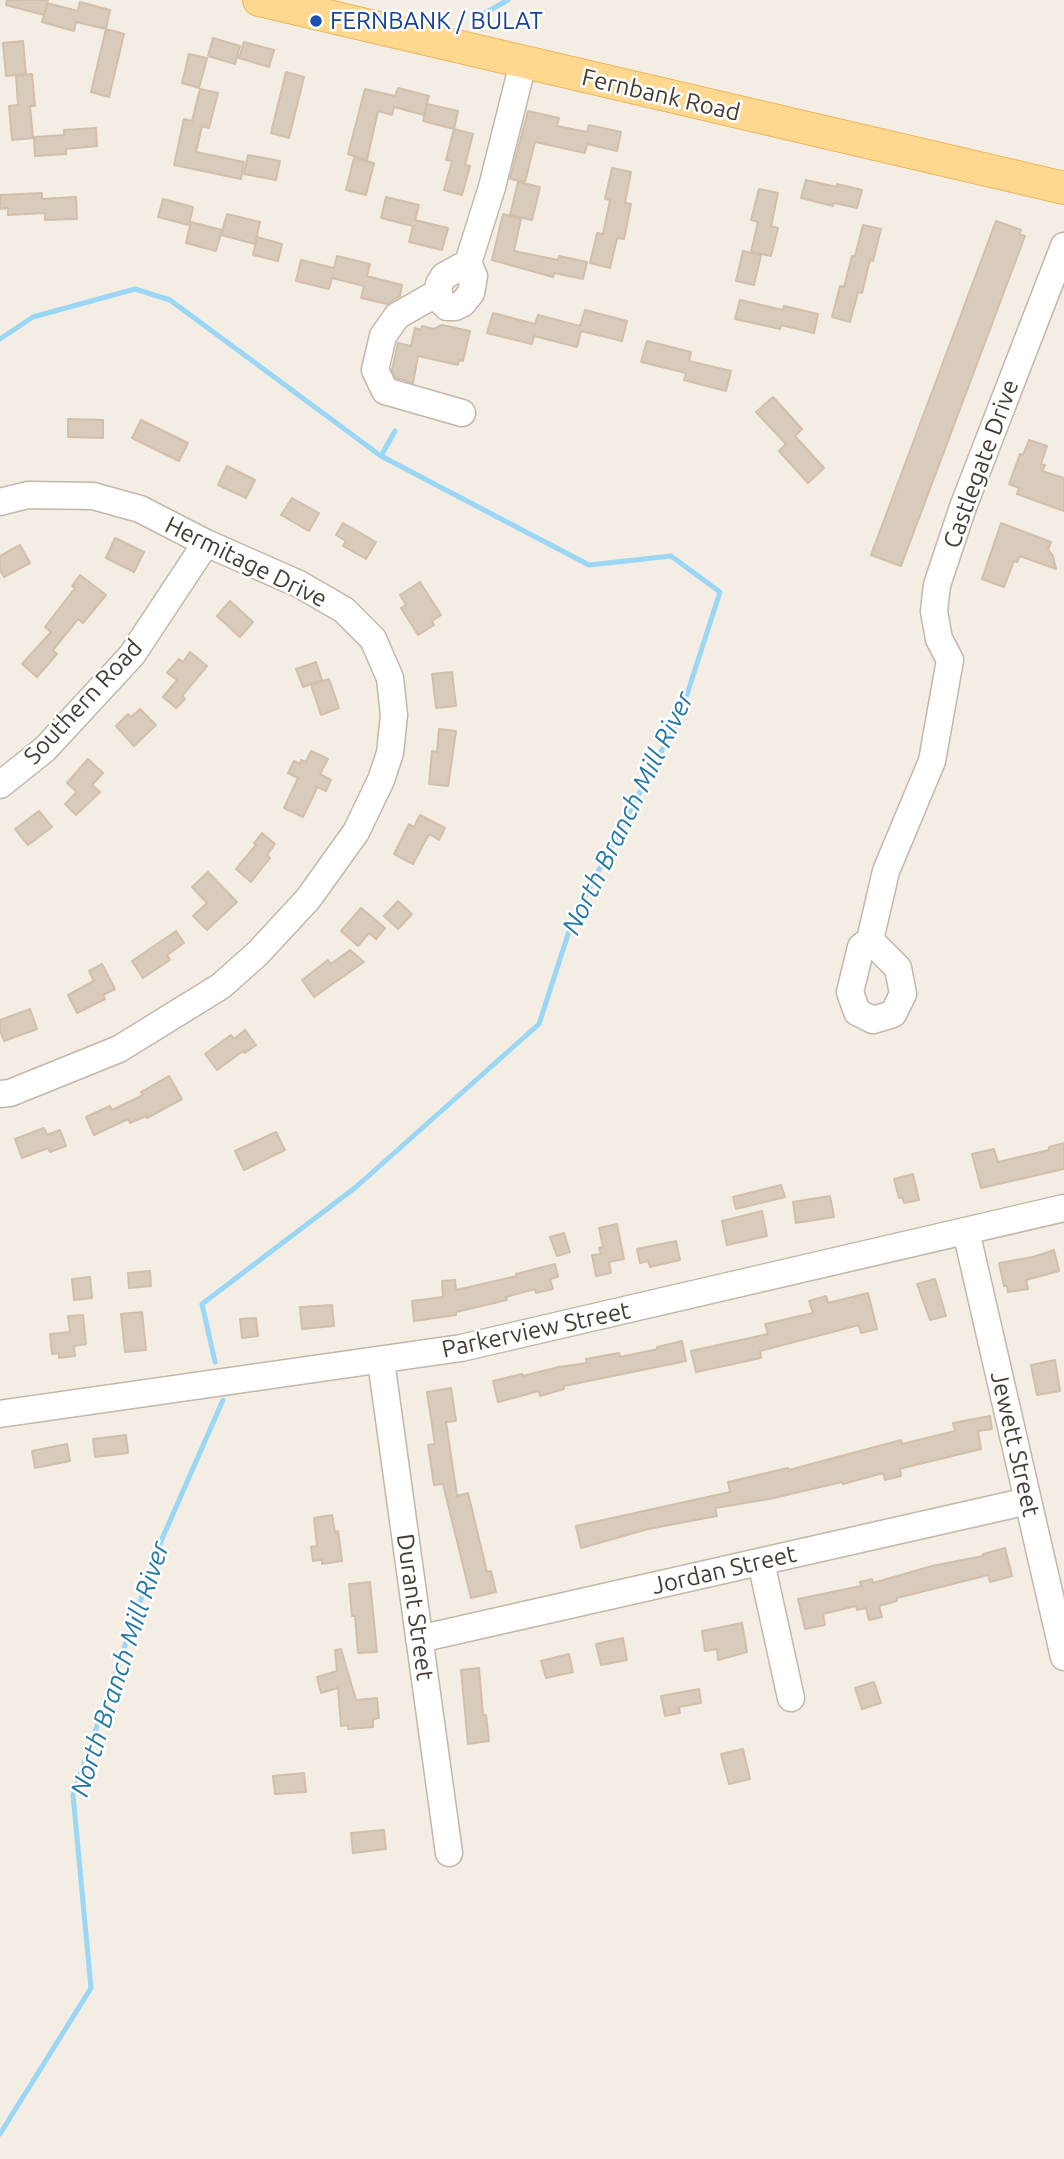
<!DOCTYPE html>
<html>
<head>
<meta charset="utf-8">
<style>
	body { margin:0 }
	canvas { display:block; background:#f3ede3 }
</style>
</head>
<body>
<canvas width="1064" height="2159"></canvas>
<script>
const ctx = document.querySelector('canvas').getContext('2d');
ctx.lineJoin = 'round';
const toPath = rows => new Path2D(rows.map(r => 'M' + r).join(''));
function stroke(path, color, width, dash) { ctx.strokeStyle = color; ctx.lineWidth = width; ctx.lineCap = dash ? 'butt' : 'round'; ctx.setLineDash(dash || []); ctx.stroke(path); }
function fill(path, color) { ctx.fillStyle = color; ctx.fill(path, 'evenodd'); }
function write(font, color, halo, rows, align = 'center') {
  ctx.font = font + ' Ubuntu,sans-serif'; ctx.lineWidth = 5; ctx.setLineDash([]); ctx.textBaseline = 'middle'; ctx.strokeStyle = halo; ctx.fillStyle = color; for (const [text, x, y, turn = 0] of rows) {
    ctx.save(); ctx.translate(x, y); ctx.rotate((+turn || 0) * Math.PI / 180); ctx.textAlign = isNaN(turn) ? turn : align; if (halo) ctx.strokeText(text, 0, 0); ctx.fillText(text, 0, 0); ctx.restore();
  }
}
stroke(toPath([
	[483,14,508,0],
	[0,339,33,317,135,289,170,300,381,456,589,565,671,556,720,592,680,716,573,919,539,1024,356,1187,202,1304,215,1362],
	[381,456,395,431],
	[0,2134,91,1988,73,1795,162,1539,223,1400]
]), '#9ad6f5', 5);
const building = toPath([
	[7,0,48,0,47,3,78,11,80,2,110,10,106,29,76,22,74,31,42,22,47,5,44,15,6,5,7,0],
	[106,29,124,34,109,97,91,92,106,29],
	[213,38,240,46,235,64,208,56,213,38],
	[23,41,26,74,6,76,3,43,23,41],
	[244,42,274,50,269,67,239,58,244,42],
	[189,54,207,58,199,88,182,83,189,54],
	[286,72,304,77,289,138,271,133,286,72],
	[32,74,35,106,30,106,33,138,12,140,9,106,18,105,16,76,32,74],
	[398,88,429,96,424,115,394,107,392,115,378,111,367,160,348,154,365,89,395,96,398,88],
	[200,89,218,93,209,128,202,126,196,152,244,162,241,179,174,165,184,119,192,121,200,89],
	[427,104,458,111,454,129,423,121,427,104],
	[528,111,559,118,557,126,587,132,589,125,621,132,617,151,587,144,585,153,535,142,525,182,510,179,528,111],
	[96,128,97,146,66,149,66,154,35,156,34,137,64,135,64,130,96,128],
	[454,129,473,134,465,165,470,166,462,195,444,190,452,161,446,160,454,129],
	[248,155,280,161,276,180,244,174,248,155],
	[354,158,374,163,366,195,346,190,354,158],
	[612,168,631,172,625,203,631,204,624,239,617,238,610,268,590,263,597,233,603,234,610,200,605,199,612,168],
	[806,180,837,187,837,184,862,190,857,208,834,203,833,206,801,198,806,180],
	[518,182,540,187,532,220,510,215,518,182],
	[759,189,778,193,771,226,778,228,771,256,751,252,758,222,751,220,759,189],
	[42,193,42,199,76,197,77,219,45,220,45,213,8,215,8,208,0,209,0,195,42,193],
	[386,197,419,205,415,220,448,228,442,250,409,242,413,226,381,218,386,197],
	[163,199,193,207,189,225,158,217,163,199],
	[227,214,260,222,255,244,221,235,227,214],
	[503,214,521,219,514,251,558,260,559,256,587,262,583,279,554,273,553,277,492,260,503,214],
	[996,221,1021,230,1019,234,1025,236,901,566,871,555,996,221],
	[191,222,222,230,216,251,186,243,191,222],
	[863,225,881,229,873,261,870,260,862,293,858,292,850,322,832,317,840,286,844,287,852,256,855,256,863,225],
	[257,237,282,244,278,261,253,255,257,237],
	[743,251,761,255,754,285,736,281,743,251],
	[337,256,370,264,367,276,402,285,400,296,387,304,361,298,364,286,332,278,329,289,296,281,301,260,334,268,337,256],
	[740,300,783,310,784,306,818,314,814,333,781,325,780,329,735,319,740,300],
	[585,310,627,321,622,341,581,331,577,347,534,336,532,344,487,333,493,313,535,324,538,315,580,326,585,310],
	[442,325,470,331,463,361,459,360,458,365,418,356,413,383,396,378,392,370,398,343,411,346,415,328,421,330,422,326,434,329,442,325],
	[647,341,691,352,689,361,731,371,726,391,684,380,686,373,641,362,647,341],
	[773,397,802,429,795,436,824,468,808,483,779,451,786,444,756,412,773,397],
	[68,419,103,420,103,438,68,437,68,419],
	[141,420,188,443,179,461,132,438,141,420],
	[1029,440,1047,446,1041,464,1045,465,1042,471,1064,478,1064,511,1017,494,1019,488,1009,484,1020,454,1023,455,1029,440],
	[227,466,255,480,246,498,218,485,227,466],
	[292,498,319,513,309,531,281,515,292,498],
	[343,523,376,542,366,559,343,546,346,541,336,535,343,523],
	[1001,523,1051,542,1048,549,1053,556,1056,569,1020,556,1017,562,1014,561,1004,587,982,579,1001,523],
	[115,538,144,552,134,572,106,558,115,538],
	[20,545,30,563,4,577,0,570,0,556,20,545],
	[80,575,106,595,83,623,78,619,53,650,57,654,37,677,22,664,51,632,45,627,75,588,72,586,80,575],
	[420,582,441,615,432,621,434,625,418,635,401,608,406,605,400,595,420,582],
	[230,601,253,622,240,637,217,616,230,601],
	[190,652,207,666,182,696,185,699,176,708,163,697,177,680,167,673,179,659,183,662,190,652],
	[316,662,322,680,303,687,296,669,316,662],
	[452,672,456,706,436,708,432,674,452,672],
	[329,679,339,708,321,715,311,685,329,679],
	[140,709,156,725,134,746,116,726,128,714,131,717,140,709],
	[439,729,456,731,448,786,429,784,432,751,437,752,439,729],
	[311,751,328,759,320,774,331,780,326,791,315,786,317,788,303,817,284,808,298,778,288,773,294,761,300,764,301,760,306,762,311,751],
	[88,759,103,773,92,785,100,792,76,815,65,804,77,792,67,783,88,759],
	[39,811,52,827,28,845,15,829,39,811],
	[420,815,445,828,439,840,429,834,413,864,394,854,409,824,414,827,420,815],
	[262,833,275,844,267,855,270,858,251,882,236,869,256,845,254,843,262,833],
	[208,872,237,902,207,930,193,916,207,903,192,887,208,872],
	[398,901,412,914,398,929,384,916,398,901],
	[361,908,385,928,376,939,369,933,358,946,341,931,361,908],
	[176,931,184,943,167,955,170,960,143,978,132,961,176,931],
	[350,950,364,962,314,997,302,980,328,960,331,964,350,950],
	[102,964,115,989,103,995,105,999,77,1013,68,995,94,981,89,971,102,964],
	[30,1009,37,1029,4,1041,0,1030,0,1020,30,1009],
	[245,1030,256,1045,245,1053,243,1051,217,1070,205,1054,231,1035,234,1039,245,1030],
	[169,1076,182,1099,147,1118,146,1116,130,1123,128,1119,94,1135,86,1117,110,1106,112,1110,143,1095,141,1092,169,1076],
	[44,1128,47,1135,60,1130,66,1146,50,1152,48,1148,22,1158,15,1139,44,1128],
	[276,1132,285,1150,244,1170,235,1151,276,1132],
	[1064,1143,1064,1169,981,1188,972,1154,994,1149,998,1162,1049,1150,1049,1147,1064,1143],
	[913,1174,919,1200,904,1203,902,1197,899,1198,894,1179,913,1174],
	[781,1185,785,1197,736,1209,733,1197,781,1185],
	[830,1196,834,1217,796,1223,793,1202,830,1196],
	[762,1211,767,1236,727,1245,722,1221,762,1211],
	[617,1224,624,1259,609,1262,611,1273,596,1276,592,1255,601,1254,599,1248,603,1247,599,1228,617,1224],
	[564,1233,570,1252,557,1256,550,1237,564,1233],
	[676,1241,680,1260,650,1267,648,1261,640,1263,637,1249,676,1241],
	[1054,1250,1059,1271,1026,1280,1028,1289,1008,1292,1007,1286,1004,1286,999,1263,1033,1257,1054,1250],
	[555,1264,558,1277,550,1279,553,1289,536,1293,535,1289,506,1297,507,1300,456,1312,456,1315,414,1321,412,1301,443,1297,442,1281,455,1280,456,1290,517,1276,516,1274,555,1264],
	[150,1271,151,1286,129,1288,128,1273,150,1271],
	[90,1277,92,1298,74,1300,72,1279,90,1277],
	[935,1279,946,1316,930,1320,917,1284,935,1279],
	[868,1293,877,1329,861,1333,859,1325,760,1351,761,1358,696,1372,691,1351,768,1334,765,1324,813,1313,809,1301,826,1296,828,1303,868,1293],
	[332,1305,334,1326,302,1329,300,1307,332,1305],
	[142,1312,146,1350,125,1352,121,1314,142,1312],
	[83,1315,86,1344,74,1346,75,1356,59,1358,59,1353,52,1354,50,1334,70,1332,68,1316,83,1315],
	[256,1318,258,1336,242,1338,240,1319,256,1318],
	[682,1341,686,1361,564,1386,564,1389,540,1396,539,1391,498,1402,493,1381,522,1374,523,1376,559,1367,587,1363,586,1359,619,1353,620,1357,658,1349,657,1347,682,1341],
	[1055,1360,1060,1391,1037,1395,1031,1365,1055,1360],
	[451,1388,456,1421,446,1422,457,1496,468,1493,487,1572,491,1571,496,1592,471,1598,443,1484,434,1485,428,1445,435,1444,427,1392,451,1388],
	[990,1416,992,1429,978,1431,981,1449,907,1467,900,1469,901,1476,885,1480,883,1473,843,1484,842,1482,769,1499,715,1508,717,1516,648,1529,581,1548,576,1526,730,1492,728,1482,788,1468,789,1470,901,1440,902,1444,955,1431,953,1423,990,1416],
	[126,1435,128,1453,95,1457,93,1439,126,1435],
	[67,1444,70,1461,35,1468,32,1451,67,1444],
	[332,1515,335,1532,338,1531,342,1561,322,1564,322,1560,313,1561,311,1547,317,1546,314,1518,332,1515],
	[1005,1548,1012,1576,990,1582,988,1575,897,1598,897,1601,879,1606,882,1617,869,1620,866,1608,857,1610,856,1606,823,1614,825,1625,805,1629,798,1599,861,1586,860,1582,872,1579,873,1583,932,1566,983,1556,983,1554,1005,1548],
	[370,1582,377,1652,358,1653,355,1616,352,1616,349,1584,370,1582],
	[742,1623,747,1652,718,1660,717,1649,705,1651,702,1631,742,1623],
	[623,1638,627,1660,601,1665,596,1644,623,1638],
	[341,1649,356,1700,377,1698,379,1718,373,1719,373,1727,348,1729,348,1725,341,1726,338,1688,321,1693,317,1677,337,1671,335,1650,341,1649],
	[569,1654,573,1672,546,1678,541,1661,569,1654],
	[479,1668,483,1715,486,1715,489,1741,468,1744,461,1670,479,1668],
	[874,1682,881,1703,862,1709,855,1688,874,1682],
	[699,1689,701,1703,679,1707,680,1713,665,1716,661,1696,699,1689],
	[743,1749,750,1779,729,1784,721,1754,743,1749],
	[304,1773,306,1792,275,1794,273,1776,304,1773],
	[384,1830,386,1849,353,1853,351,1833,384,1830]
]);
fill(building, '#d8cbbb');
stroke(building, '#d1bfab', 2);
const minor = toPath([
	[468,263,474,276,471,293,463,303,455,307,447,307,438,298,439,284,444,276,468,263,492,187,523,63],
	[439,292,397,316,383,336,375,370,385,391,462,413],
	[0,502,28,495,93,496,140,509,206,543,299,584,344,610,373,639,390,678,394,715,390,753,381,780,356,832,308,899,258,953,221,986,119,1049,10,1093,0,1094],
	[0,785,45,749,132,655,206,543],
	[870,940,898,968,903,994,893,1014,873,1020,857,1012,850,992,861,947,870,940,886,871,932,761,950,660,939,639,934,611,937,585,963,507,1064,246],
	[966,1231,1064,1657],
	[381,1361,449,1853],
	[0,1414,461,1348,1064,1208],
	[761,1562,791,1698],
	[419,1639,1028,1501]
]);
const major = toPath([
	[259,0,1064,188]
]);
stroke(minor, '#c2b7a8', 29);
stroke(major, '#ecb559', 34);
stroke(minor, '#fff', 26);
stroke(major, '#ffd890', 32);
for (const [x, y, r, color] of [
	[316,21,7,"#1a4fb4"]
]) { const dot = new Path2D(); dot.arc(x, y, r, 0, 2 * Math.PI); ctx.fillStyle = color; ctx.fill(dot); stroke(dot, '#fff', 2.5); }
write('24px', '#164399', '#fff', [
	["FERNBANK / BULAT",330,21]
], 'left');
write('24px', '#453d33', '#fff', [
	["Fernbank Road",661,95,13],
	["Castlegate Drive",981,464,-70],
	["Hermitage Drive",246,562,26],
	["Southern Road",83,702,-47],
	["Parkerview Street",536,1330,-12],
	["Jewett Street",1015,1444,77],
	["Jordan Street",724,1570,-13],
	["Durant Street",415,1607,82]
]);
write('italic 26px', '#2378a7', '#fff', [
	["North Branch Mill River",628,813,-64],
	["North Branch Mill River",120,1669,-72]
]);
</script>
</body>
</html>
